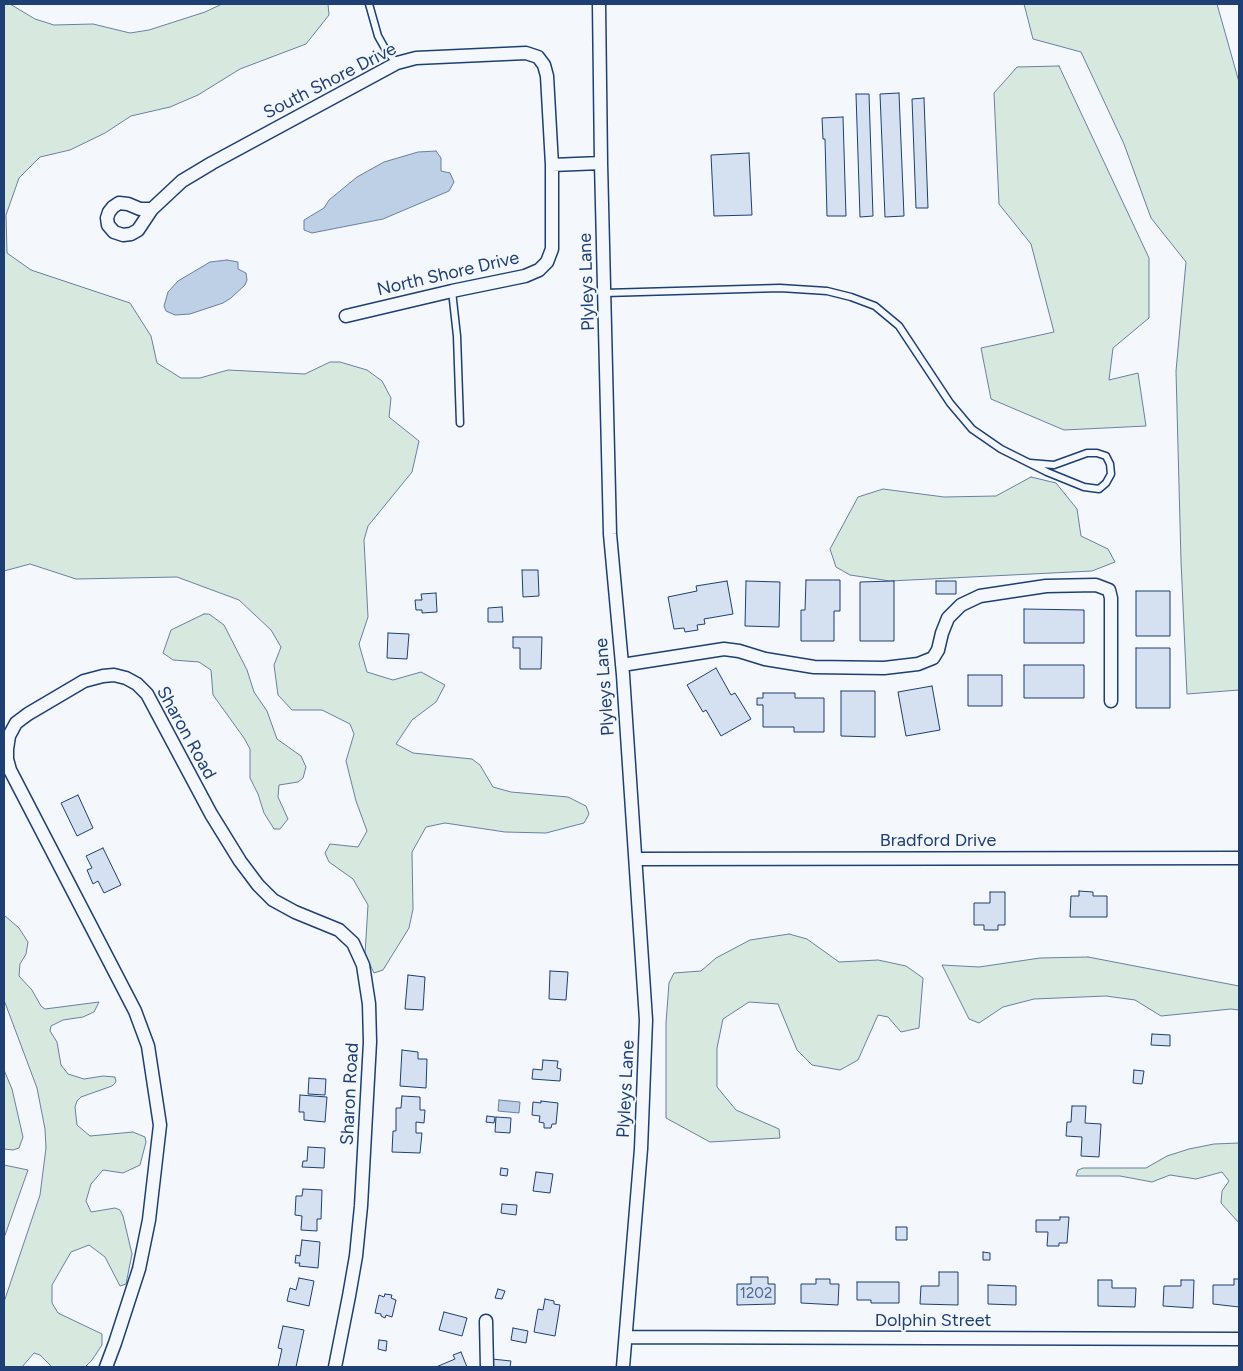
<!DOCTYPE html>
<html>
<head>
<meta charset="utf-8">
<style>
	body { margin:0 }
	#map { position:relative; width:1243px; height:1371px; overflow:hidden; background:#f4f7fb; font-family:Figtree,sans-serif }
	canvas { display:block }
	.frame { position:absolute; inset:0; border:5px solid #1d3f73; pointer-events:none }
</style>
</head>
<body>
<div id="map">
<canvas width="1243" height="1371"></canvas>
<div class="frame"></div>
</div>
<script>
const ctx = document.querySelector('canvas').getContext('2d');
ctx.lineJoin = 'round';
function fill(path, color) { ctx.fillStyle = color; ctx.fill(path, 'evenodd'); }
const toPath = rows => new Path2D(rows.map(r => 'M' + r).join(''));
function stroke(path, color, width, dash) { ctx.strokeStyle = color; ctx.lineWidth = width; ctx.lineCap = dash ? 'butt' : 'round'; ctx.setLineDash(dash || []); ctx.stroke(path); }
function write(font, color, halo, rows, align = 'center') {
  ctx.font = font + ' Figtree,sans-serif'; ctx.lineWidth = 4; ctx.setLineDash([]); ctx.textBaseline = 'middle'; ctx.strokeStyle = halo; ctx.fillStyle = color; for (const [text, x, y, turn = 0] of rows) {
    ctx.save(); ctx.translate(x, y); ctx.rotate((+turn || 0) * Math.PI / 180); ctx.textAlign = isNaN(turn) ? turn : align; if (halo) ctx.strokeText(text, 0, 0); ctx.fillText(text, 0, 0); ctx.restore();
  }
}
const green = toPath([
	[4,4,10,4,35,19,54,25,93,24,130,33,149,30,205,12,222,4,328,4,329,15,306,44,240,69,198,95,170,107,131,116,105,133,70,150,40,157,19,178,6,215,7,253,31,270,130,303,151,336,157,363,181,378,200,378,228,370,305,374,330,362,340,362,367,370,382,381,391,398,389,417,419,441,412,472,368,526,364,540,368,617,359,644,367,672,393,680,421,672,445,685,436,702,412,720,396,744,413,753,472,759,480,765,493,787,511,792,568,797,586,806,589,814,584,823,546,833,505,832,445,823,426,827,412,852,413,909,409,928,383,970,374,973,365,954,368,905,353,879,329,862,325,853,330,844,358,847,367,831,356,801,346,761,354,734,350,724,322,710,292,710,278,695,274,665,281,647,271,630,239,600,177,577,76,579,30,564,4,571,4,4],
	[1024,4,1217,4,1239,82,1239,690,1187,694,1181,561,1176,371,1186,262,1151,218,1124,144,1081,52,1033,39,1024,4],
	[1059,66,1149,258,1149,318,1113,348,1109,380,1138,373,1146,426,1064,430,991,399,981,348,1054,332,1031,244,999,204,994,93,1017,67,1059,66],
	[1031,477,1056,483,1077,509,1081,536,1108,549,1115,562,1092,571,890,581,850,575,836,567,830,549,858,497,883,489,944,497,996,496,1031,477],
	[204,614,209,614,224,625,247,670,254,692,267,711,277,739,301,756,306,767,303,778,298,782,279,785,278,797,288,819,280,829,274,829,264,813,258,794,250,778,250,749,244,738,213,695,211,670,199,662,173,660,163,653,171,630,204,614],
	[4,915,19,928,28,942,26,954,20,964,19,976,32,990,41,1006,45,1009,99,1002,94,1012,83,1017,63,1020,51,1026,50,1031,57,1042,61,1065,68,1074,84,1079,103,1076,115,1077,116,1082,112,1086,81,1097,77,1101,75,1107,77,1125,90,1136,133,1132,145,1137,146,1142,140,1165,123,1173,103,1170,91,1184,86,1201,91,1212,115,1208,120,1210,123,1216,132,1254,126,1284,120,1286,105,1257,89,1245,71,1252,52,1285,52,1303,58,1313,102,1334,102,1345,92,1360,85,1367,52,1367,40,1355,34,1353,22,1367,4,1367,4,1302,40,1195,46,1148,45,1129,37,1088,4,1000,4,915],
	[789,934,807,939,839,962,878,960,906,966,923,978,919,1028,901,1032,888,1017,878,1015,858,1060,840,1070,812,1065,797,1050,778,1004,749,1002,723,1019,717,1048,717,1087,736,1110,779,1129,780,1138,710,1142,666,1118,666,1023,669,983,674,973,701,971,716,958,750,940,789,934],
	[1088,957,1239,986,1239,1010,1231,1009,1161,1016,1135,1000,1106,996,1034,999,1003,1007,979,1023,969,1019,942,965,979,967,1040,958,1088,957],
	[4,1070,12,1089,23,1137,19,1148,13,1150,4,1149,4,1070],
	[1239,1143,1239,1223,1221,1203,1222,1191,1229,1181,1222,1172,1196,1179,1170,1175,1152,1182,1120,1176,1076,1176,1078,1170,1083,1168,1146,1168,1167,1156,1189,1149,1214,1144,1239,1143],
	[4,1165,28,1170,4,1238,4,1165]
]);
fill(green, '#d7e8df');
stroke(green, '#687fa3', 1);
const water = toPath([
	[436,151,441,158,441,171,450,173,454,182,449,191,383,219,312,233,304,230,304,220,324,208,329,200,357,177,384,162,418,152,436,151],
	[227,260,238,262,238,269,246,273,247,280,245,285,231,298,223,303,190,314,175,315,166,311,164,306,168,292,178,281,210,262,227,260],
	[499,1100,520,1102,519,1113,498,1111,499,1100]
]);
fill(water, '#bed0e5');
stroke(water, '#687fa3', 1);
const building = toPath([
	[899,93,904,216,885,217,880,94,899,93],
	[856,94,869,94,873,216,860,217,856,94],
	[924,98,928,208,916,208,912,99,924,98],
	[843,117,846,216,827,216,825,139,823,139,822,118,843,117],
	[749,153,752,215,714,216,711,155,749,153],
	[522,570,538,570,539,596,523,597,522,570],
	[806,580,840,580,840,611,834,611,834,641,801,641,801,610,805,610,806,580],
	[727,581,733,614,704,619,705,624,697,625,698,630,685,632,684,628,674,629,668,597,697,591,696,586,727,581],
	[746,581,780,582,779,627,745,626,746,581],
	[894,581,894,641,860,641,860,582,894,581],
	[936,581,956,581,956,594,936,594,936,581],
	[1136,591,1170,591,1170,636,1136,636,1136,591],
	[436,593,437,612,422,613,422,610,416,610,415,600,422,600,421,594,436,593],
	[502,607,503,622,488,622,488,608,502,607],
	[1024,609,1084,610,1084,643,1024,643,1024,609],
	[388,633,409,634,407,659,387,658,388,633],
	[513,637,542,637,541,669,520,669,520,648,513,648,513,637],
	[1136,648,1170,648,1170,708,1136,708,1136,648],
	[1024,665,1084,665,1084,698,1024,698,1024,665],
	[716,668,731,695,735,693,751,719,721,736,706,710,703,712,687,685,716,668],
	[968,675,1002,675,1002,706,968,706,968,675],
	[932,686,940,730,906,736,898,692,932,686],
	[841,691,875,691,875,737,841,736,841,691],
	[763,693,795,693,795,698,824,698,824,732,794,732,794,727,763,727,763,705,757,705,757,698,763,698,763,693],
	[78,795,93,828,77,836,61,803,78,795],
	[103,848,121,885,104,893,98,881,93,884,87,870,92,868,86,856,103,848],
	[1079,891,1093,892,1093,896,1107,896,1107,917,1070,917,1071,896,1079,896,1079,891],
	[990,892,1005,892,1005,925,998,925,998,930,984,930,984,925,974,925,974,903,990,903,990,892],
	[550,971,568,972,566,1000,549,999,550,971],
	[408,975,425,977,423,1010,405,1009,408,975],
	[1152,1034,1170,1035,1170,1046,1151,1045,1152,1034],
	[402,1050,418,1052,418,1059,427,1059,426,1088,400,1086,402,1050],
	[543,1060,558,1061,557,1068,561,1069,560,1081,532,1079,533,1069,542,1070,543,1060],
	[1134,1070,1144,1071,1142,1084,1133,1083,1134,1070],
	[309,1078,326,1079,325,1095,308,1094,309,1078],
	[300,1095,327,1097,325,1122,304,1120,304,1112,299,1112,300,1095],
	[402,1096,420,1097,420,1110,425,1110,424,1123,416,1122,416,1133,422,1133,420,1153,392,1152,393,1131,396,1131,396,1108,401,1108,402,1096],
	[541,1101,558,1103,556,1124,552,1124,551,1128,544,1128,544,1123,539,1122,540,1116,532,1115,533,1102,541,1103,541,1101],
	[1072,1106,1086,1106,1085,1123,1101,1124,1099,1157,1081,1156,1082,1137,1066,1136,1067,1122,1071,1122,1072,1106],
	[487,1116,495,1117,494,1123,486,1122,487,1116],
	[496,1117,511,1118,510,1133,495,1132,496,1117],
	[308,1147,325,1148,324,1168,302,1167,303,1161,307,1161,308,1147],
	[501,1168,508,1169,507,1176,500,1175,501,1168],
	[536,1172,553,1174,550,1193,533,1191,536,1172],
	[303,1189,322,1190,321,1219,317,1219,317,1231,301,1230,302,1216,295,1215,296,1196,302,1196,303,1189],
	[502,1204,517,1205,516,1215,501,1213,502,1204],
	[1060,1217,1069,1217,1067,1243,1059,1243,1059,1246,1047,1246,1048,1232,1036,1232,1036,1220,1060,1220,1060,1217],
	[896,1227,907,1227,907,1240,896,1240,896,1227],
	[302,1240,320,1242,318,1268,299,1266,300,1263,295,1263,296,1255,300,1256,302,1240],
	[983,1252,990,1253,990,1260,983,1260,983,1252],
	[939,1272,958,1272,958,1305,920,1304,921,1286,939,1286,939,1272],
	[751,1277,768,1277,768,1284,775,1284,775,1304,737,1305,737,1284,751,1284,751,1277],
	[299,1278,314,1281,309,1306,287,1301,290,1288,296,1290,299,1278],
	[816,1279,830,1279,830,1284,839,1284,838,1305,801,1303,801,1284,816,1284,816,1279],
	[1234,1279,1239,1279,1239,1307,1213,1304,1213,1285,1234,1285,1234,1279],
	[1098,1280,1112,1280,1112,1288,1136,1288,1135,1307,1098,1306,1098,1280],
	[1181,1280,1194,1280,1193,1308,1163,1306,1164,1286,1181,1286,1181,1280],
	[857,1282,899,1282,899,1303,871,1303,871,1300,857,1300,857,1282],
	[988,1285,1016,1286,1016,1305,988,1304,988,1285],
	[498,1289,505,1291,502,1299,495,1298,498,1289],
	[385,1294,392,1295,391,1298,396,1300,392,1317,386,1315,385,1318,381,1316,381,1314,375,1313,379,1295,384,1297,385,1294],
	[545,1299,554,1301,554,1304,560,1305,555,1336,534,1332,538,1309,543,1310,545,1299],
	[444,1312,467,1318,462,1336,439,1330,444,1312],
	[283,1326,304,1330,296,1367,278,1367,282,1349,278,1348,283,1326],
	[513,1328,528,1331,526,1343,511,1340,513,1328],
	[379,1340,387,1341,386,1351,378,1349,379,1340],
	[461,1352,467,1367,436,1367,455,1359,453,1355,461,1352],
	[492,1359,511,1361,510,1367,491,1367,492,1359]
]);
fill(building, '#d5e0f0');
stroke(building, '#1d3f73', 1);
const lane = toPath([
	[369,4,378,36,387,52,397,63],
	[452,291,457,336,460,423],
	[605,293,780,288,827,291,851,297,875,306,899,326,950,403,972,429,1001,449,1047,472,1084,487,1099,489,1106,483,1111,474,1110,464,1106,456,1097,453,1087,453,1054,465,1030,463]
]);
const street = toPath([
	[599,4,601,163,610,534,623,675,646,1020,641,1149,623,1367],
	[152,209,140,209,128,204,119,203,113,207,109,212,107,218,108,225,114,232,123,235,131,234,138,230,152,209,182,181,212,163,397,63,416,58,526,53,538,57,544,65,547,76,552,165,601,163],
	[346,316,452,291,525,276,539,270,547,262,552,249,552,165],
	[622,665,724,649,739,651,765,659,814,667,884,668,918,664,933,658,938,650,942,633,948,618,961,605,980,596,1046,586,1096,585,1109,590,1111,598,1111,701],
	[636,859,1239,858],
	[486,1321,487,1367],
	[627,1337,1239,1339],
	[106,1367,115,1343,139,1269,149,1220,160,1125,148,1046,135,1011,10,770,7,759,7,749,9,736,16,723,28,714,84,681,103,676,114,675,126,678,137,684,147,694,211,814,240,861,258,885,273,900,295,912,339,930,353,943,363,965,369,1004,370,1042,361,1206,356,1256,349,1296,335,1367]
]);
stroke(lane, '#1d3f73', 9);
stroke(street, '#1d3f73', 15);
stroke(lane, '#f4f7fb', 6);
stroke(street, '#f4f7fb', 12);
write('15px', '#4b6792', null, [
	["1202",756,1294]
]);
write('18px', '#1d3f73', '#f4f7fb', [
	["South Shore Drive",330,81,-27],
	["North Shore Drive",448,274,-13],
	["Plyleys Lane",587,282,-92],
	["Plyleys Lane",605,687,-94],
	["Sharon Road",186,733,61],
	["Bradford Drive",938,841],
	["Plyleys Lane",626,1089,-87],
	["Sharon Road",350,1094,-87],
	["Dolphin Street",933,1321]
]);
</script>
</body>
</html>
